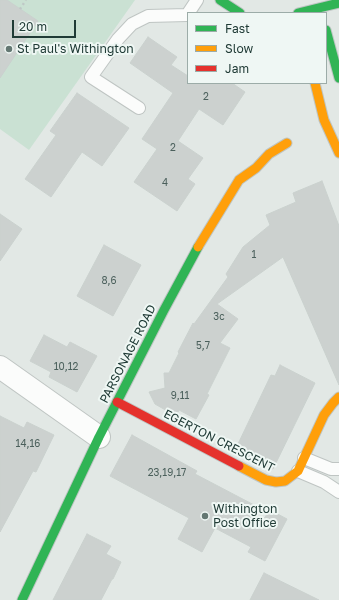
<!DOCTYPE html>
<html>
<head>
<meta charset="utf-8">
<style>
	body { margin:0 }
	#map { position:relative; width:339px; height:600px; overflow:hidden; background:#e2e8e5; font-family:"Golos Text",sans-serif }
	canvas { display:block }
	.legend { position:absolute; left:187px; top:12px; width:140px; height:72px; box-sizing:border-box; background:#eff7f4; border:1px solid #9caca8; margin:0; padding:5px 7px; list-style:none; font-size:12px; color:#203b36 }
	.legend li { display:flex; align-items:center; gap:8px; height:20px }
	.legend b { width:20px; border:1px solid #9caca8 }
	.scale { position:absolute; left:12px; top:20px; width:64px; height:18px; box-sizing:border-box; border:2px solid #203b36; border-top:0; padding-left:5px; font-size:12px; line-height:14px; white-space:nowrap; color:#203b36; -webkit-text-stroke:3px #eff7f4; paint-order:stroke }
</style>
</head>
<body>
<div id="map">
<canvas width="339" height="600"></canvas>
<ul class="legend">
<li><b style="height:5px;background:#30b455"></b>Fast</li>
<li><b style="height:5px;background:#ff9f0a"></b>Slow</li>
<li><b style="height:5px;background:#e5322d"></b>Jam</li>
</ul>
<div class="scale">20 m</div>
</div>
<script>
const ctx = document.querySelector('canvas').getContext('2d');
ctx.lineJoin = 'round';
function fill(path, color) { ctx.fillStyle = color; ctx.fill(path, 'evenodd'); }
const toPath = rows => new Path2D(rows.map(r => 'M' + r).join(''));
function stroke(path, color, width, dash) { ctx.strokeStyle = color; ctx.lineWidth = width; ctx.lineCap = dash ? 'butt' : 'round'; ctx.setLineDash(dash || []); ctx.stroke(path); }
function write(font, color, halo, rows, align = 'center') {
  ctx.font = font + ' "Golos Text",sans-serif'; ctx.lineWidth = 4; ctx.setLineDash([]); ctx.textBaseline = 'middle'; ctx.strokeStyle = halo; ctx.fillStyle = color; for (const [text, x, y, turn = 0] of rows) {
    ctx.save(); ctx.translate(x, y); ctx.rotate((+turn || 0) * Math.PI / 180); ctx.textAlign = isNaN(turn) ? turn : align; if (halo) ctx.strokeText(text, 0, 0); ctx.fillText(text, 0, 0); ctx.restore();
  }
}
fill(toPath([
	[0,0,135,0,29,150,0,129]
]), '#cae1d3');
const building = toPath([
	[0,0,7,0,38,21,0,78,0,0],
	[148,37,177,57,171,65,188,76,188,83,232,83,245,92,223,125,199,109,178,141,203,158,188,179,195,184,177,211,134,182,157,149,142,139,173,93,130,63,148,37],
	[77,93,129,128,102,166,82,152,51,197,25,179,56,135,50,131,77,93],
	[322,181,339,226,339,385,283,257,217,304,238,319,220,343,230,348,207,394,209,395,196,419,179,410,176,416,155,404,149,392,165,388,164,373,169,373,179,353,178,352,193,323,194,324,228,277,226,274,243,247,270,225,266,215,296,202,293,193,322,181],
	[0,214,22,229,0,261,0,214],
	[104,245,141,265,113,316,77,296,104,245],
	[44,335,67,347,70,342,97,356,77,392,49,377,51,372,30,361,44,335],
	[280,365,315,383,273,469,270,468,247,456,248,451,237,446,271,375,275,376,280,365],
	[0,416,24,428,27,422,54,435,36,472,33,471,0,532,0,416],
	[132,435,197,471,195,474,256,506,252,513,263,520,270,510,287,519,265,561,248,552,251,547,215,528,202,552,178,539,189,518,110,476,132,435],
	[87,534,111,546,106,554,121,562,113,579,112,579,101,600,53,600,87,534],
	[264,573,319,600,250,600,264,573]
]);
fill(building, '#ccd1cf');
stroke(building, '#cad1ce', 1);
const lane = toPath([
	[139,108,91,77,118,39,132,24,148,16,187,15,197,0],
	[304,458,331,469,339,469],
	[298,471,324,482,339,492]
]);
const street = toPath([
	[0,367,99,437]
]);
const fast = toPath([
	[220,0,240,13],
	[298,13,339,3],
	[326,30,339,78],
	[22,600,99,437,164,310,198,247]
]);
const slow = toPath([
	[315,83,324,120,339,153],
	[198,247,239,180,256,168,269,154,287,143],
	[239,466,266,480,276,482,285,481,298,471,324,415,333,403,339,397]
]);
const jam = toPath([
	[117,402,239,466]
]);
stroke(lane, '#bfc5c3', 14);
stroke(street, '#bfc5c3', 24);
stroke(fast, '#bec5c3', 11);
stroke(slow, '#bec5c3', 11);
stroke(jam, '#bec5c3', 11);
stroke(toPath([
	[20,9,26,0]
]), '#bfc8c6', 2.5, [2, 3]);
stroke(lane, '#fbfcfb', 12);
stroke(street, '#fbfcfb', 22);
stroke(fast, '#30b455', 9);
stroke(slow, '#ff9f0a', 9);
stroke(jam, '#e5322d', 9);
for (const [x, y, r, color] of [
	[9,49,4,"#647873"],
	[205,516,4,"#647873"]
]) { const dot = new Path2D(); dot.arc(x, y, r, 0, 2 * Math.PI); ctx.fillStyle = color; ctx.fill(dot); stroke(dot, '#eff7f4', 1.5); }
write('10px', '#4b605c', null, [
	["2",206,97],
	["2",173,148],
	["4",165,183],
	["1",254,255],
	["8,6",109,281],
	["3c",219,317],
	["5,7",203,346],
	["10,12",66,367],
	["9,11",180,396],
	["14,16",28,444],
	["23,19,17",167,473]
]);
write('12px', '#203b36', '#eff7f4', [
	["St Paul's Withington",17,49],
	["Withington",213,509],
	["Post Office",213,523]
], 'left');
write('12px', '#203b36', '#eff7f4', [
	["PARSONAGE ROAD",128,354,-63],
	["EGERTON CRESCENT",219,441,27]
]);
</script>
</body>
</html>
